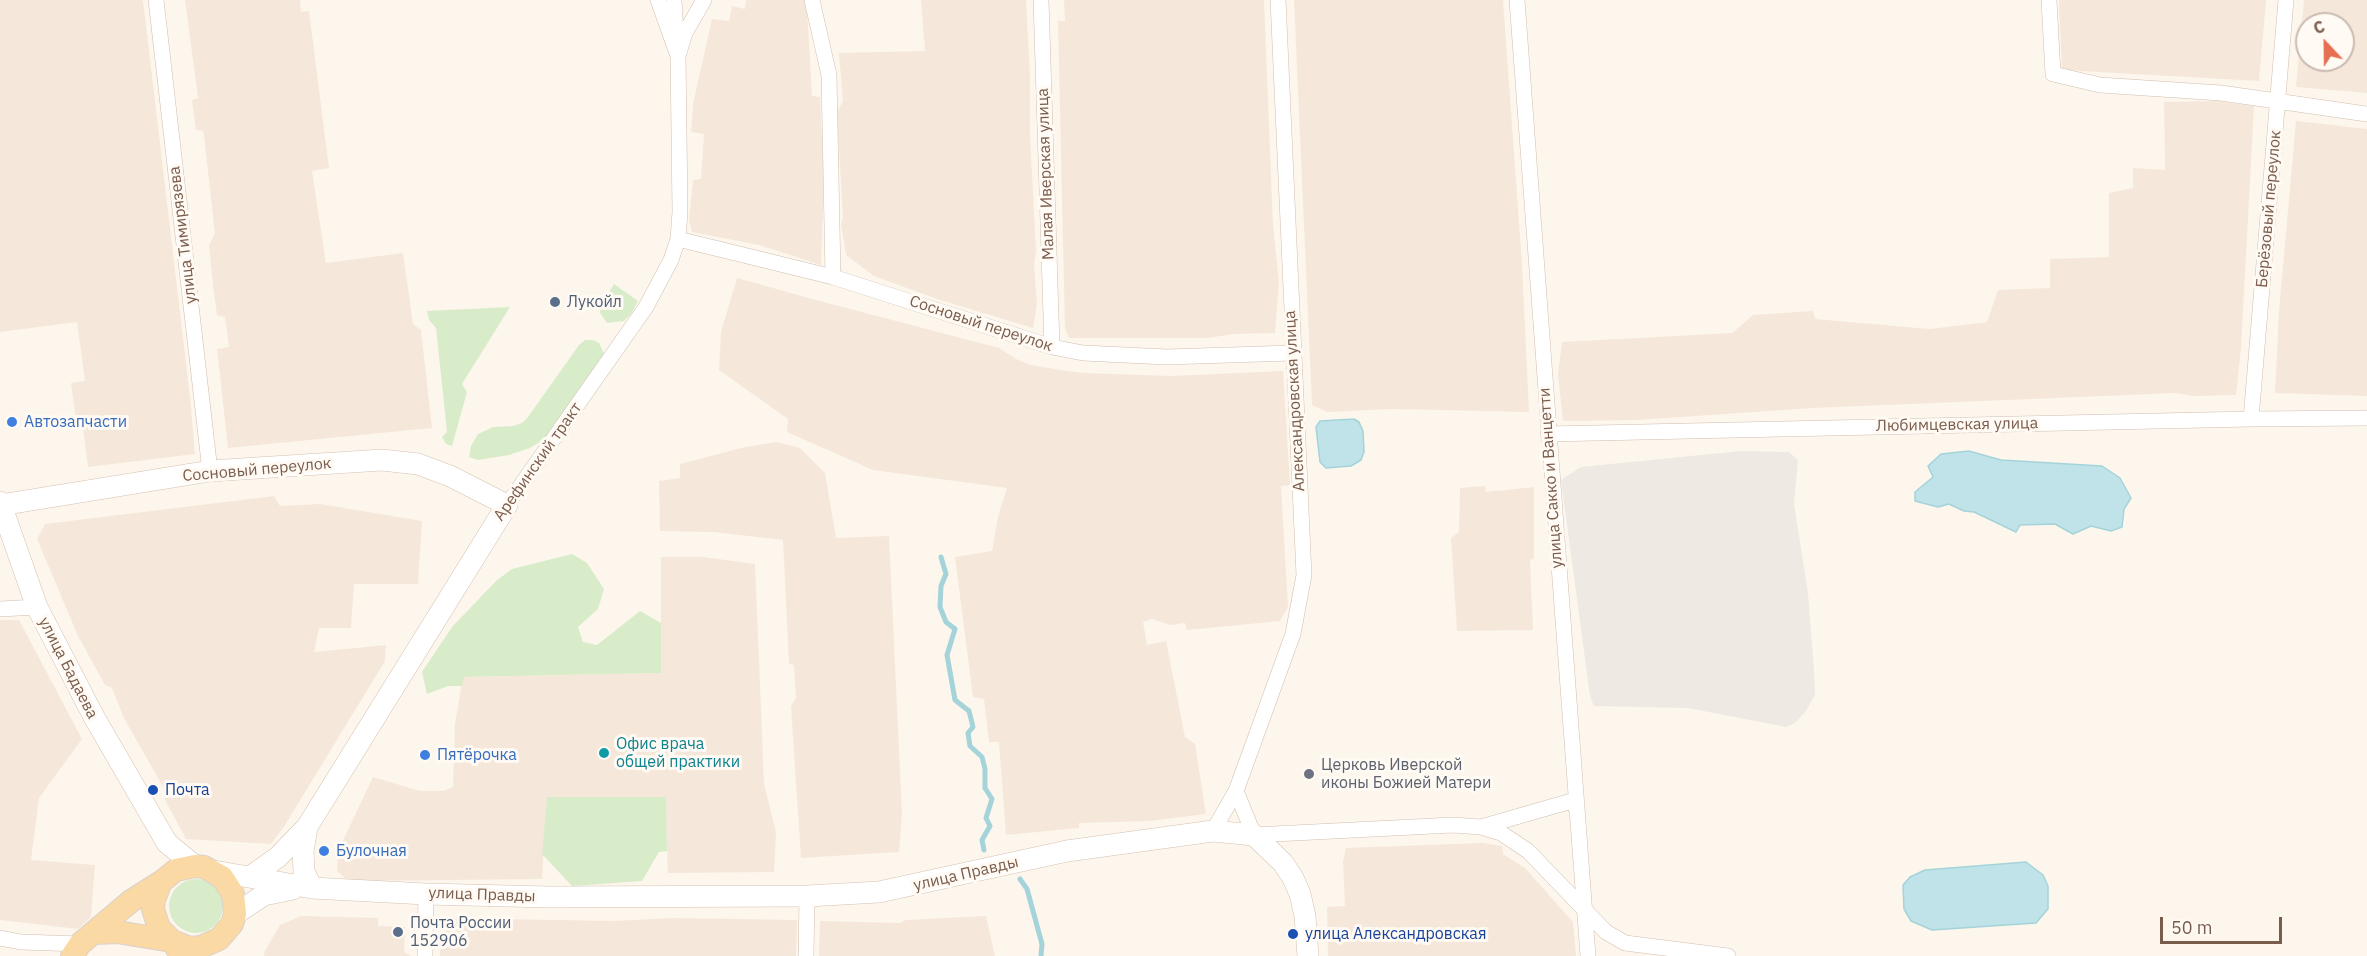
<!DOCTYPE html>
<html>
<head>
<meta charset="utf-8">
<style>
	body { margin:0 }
	#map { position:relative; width:2367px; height:956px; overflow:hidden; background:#fdf6ec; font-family:"IBM Plex Sans",sans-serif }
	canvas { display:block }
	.north { position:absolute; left:2295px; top:12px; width:60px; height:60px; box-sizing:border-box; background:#fffaf3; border:2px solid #cabbb1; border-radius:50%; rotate:338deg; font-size:16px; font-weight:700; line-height:24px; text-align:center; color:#7a5c4d }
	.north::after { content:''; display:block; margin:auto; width:21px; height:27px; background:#e76f51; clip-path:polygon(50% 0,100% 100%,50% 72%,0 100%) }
	.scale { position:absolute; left:2160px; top:917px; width:122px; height:27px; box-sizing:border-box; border:3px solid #7a5c4d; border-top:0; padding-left:8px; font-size:18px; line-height:21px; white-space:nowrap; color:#7a5c4d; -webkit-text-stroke:4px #fffaf3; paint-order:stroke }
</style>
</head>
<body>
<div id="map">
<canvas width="2367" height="956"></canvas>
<div class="north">С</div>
<div class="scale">50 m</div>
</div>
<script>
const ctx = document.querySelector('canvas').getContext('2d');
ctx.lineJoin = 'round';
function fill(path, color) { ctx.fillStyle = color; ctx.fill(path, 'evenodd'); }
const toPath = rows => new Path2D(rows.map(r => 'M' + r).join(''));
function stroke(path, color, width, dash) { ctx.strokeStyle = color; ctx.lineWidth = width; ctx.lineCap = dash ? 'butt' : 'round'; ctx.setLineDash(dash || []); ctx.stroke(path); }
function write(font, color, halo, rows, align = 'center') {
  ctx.font = font + ' "IBM Plex Sans",sans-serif'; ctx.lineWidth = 6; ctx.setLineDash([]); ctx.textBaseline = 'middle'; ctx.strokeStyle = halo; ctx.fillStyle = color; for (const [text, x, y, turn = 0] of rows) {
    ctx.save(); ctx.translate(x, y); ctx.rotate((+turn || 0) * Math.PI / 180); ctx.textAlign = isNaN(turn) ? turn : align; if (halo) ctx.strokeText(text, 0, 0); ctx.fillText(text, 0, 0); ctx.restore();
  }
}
fill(toPath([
	[0,0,143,0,190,397,195,454,88,467,82,419,76,420,71,383,85,381,77,322,0,332],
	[185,0,300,0,301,12,309,11,329,168,312,171,326,263,403,253,413,324,421,330,432,428,228,448,217,349,229,347,225,317,217,315,213,285,209,245,215,234,204,136,203,131,196,130,192,100,198,98],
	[746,0,805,0,807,6,812,96,820,97,824,181,821,265,759,245,692,232,689,220,693,180,701,179,704,134,691,132,693,104,712,19,729,21,732,6,745,9],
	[921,0,1026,0,1030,76,1030,135,1036,251,1034,264,1037,304,1033,328,937,299,874,276,846,255,841,224,843,218,837,112,843,101,839,53,925,51],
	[1064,0,1264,0,1273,225,1279,282,1275,333,1233,334,1208,338,1069,338,1065,328,1058,21,1065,21],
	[1294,0,1503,0,1522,265,1529,412,1393,409,1327,412,1312,405],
	[2059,0,2266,0,2259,81,2062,70],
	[2304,0,2367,0,2367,93,2296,87],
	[2307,24,2343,24,2343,60,2307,60],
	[2217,101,2254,106,2241,348,2236,395,2193,396,2176,393,1813,408,1637,420,1563,421,1558,374,1562,342,1732,333,1753,315,1813,311,1815,319,1930,329,1987,322,1998,290,2050,288,2050,259,2109,257,2109,193,2133,188,2133,168,2165,170,2164,102],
	[2296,121,2367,129,2367,396,2275,393,2279,311],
	[737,278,816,300,999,348,1016,359,1031,365,1060,370,1084,373,1172,376,1283,371,1290,485,1281,486,1288,607,1280,621,1187,630,1185,623,1170,625,1152,619,1143,622,1147,645,1166,641,1185,737,1195,744,1206,814,1150,821,1079,823,1079,828,1006,835,999,742,989,742,984,699,973,697,955,557,992,551,998,517,1007,488,873,470,787,432,788,419,719,370,721,332],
	[777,442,800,448,825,473,836,538,889,536,902,814,899,852,801,858,791,706,796,698,794,665,789,664,783,540,714,532,660,531,659,481,680,478,680,464,745,447],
	[1485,486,1486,492,1534,487,1534,559,1530,560,1533,630,1457,631,1451,538,1459,532,1460,488],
	[274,496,280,506,320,504,422,521,418,584,354,584,351,628,319,628,314,652,386,645,385,661,285,825,271,844,186,839,164,798,167,794,124,718,112,688,105,685,78,636,37,539,45,524],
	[661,557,703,557,755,564,764,783,776,833,774,872,668,873,665,797,547,797,542,879,348,881,337,871,338,851,373,777,420,791,443,791,453,787,455,724,463,677,661,673],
	[0,620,19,620,82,739,39,798,31,860,95,865,91,917,78,929,0,920],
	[1482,843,1502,846,1503,854,1525,868,1573,922,1576,956,1328,956,1327,907,1345,906,1343,862,1346,848],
	[301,916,378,918,378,926,405,927,404,952,411,956,264,956,265,951,280,925],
	[986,916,995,956,819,956,820,921,900,923,906,920],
	[442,918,613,921,674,918,797,920,796,956,440,956]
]), '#f5e8da');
fill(toPath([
	[1741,451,1789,452,1798,460,1794,504,1808,593,1814,670,1815,695,1806,711,1795,723,1786,727,1688,708,1594,706,1590,696,1561,480,1581,467]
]), '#efe9e4');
fill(toPath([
	[614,284,638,301,631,314,624,321,607,323,600,313,600,307],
	[510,307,462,384,467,392,452,446,446,444,442,437,447,432,436,328,429,320,427,311],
	[585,340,593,340,599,343,604,353,602,358,546,438,530,448,509,455,478,460,469,457,471,446,478,434,493,427,513,426,522,423,528,417,579,345],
	[572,554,587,563,604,589,598,609,578,627,583,642,597,645,640,611,661,623,661,673,464,677,462,686,448,686,427,694,422,672,452,627,496,581,512,569],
	[547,797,666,797,667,851,659,852,642,881,572,886,542,854],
	'169 906a27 27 0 1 1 54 0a27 27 0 1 1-54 0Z'
]), '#d8ecc9');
const water = toPath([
	[1354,419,1359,422,1363,431,1364,452,1361,460,1351,466,1326,468,1320,462,1316,427,1320,421,1354,419],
	[1969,451,2001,460,2102,466,2120,478,2131,498,2124,509,2122,527,2111,531,2091,526,2073,534,2055,524,2020,525,2016,532,1974,512,1964,511,1949,504,1938,507,1915,501,1915,492,1933,477,1928,466,1941,454,1969,451],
	[2026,862,2043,875,2048,886,2048,909,2036,923,1932,930,1911,921,1904,909,1903,885,1910,877,1925,870,2026,862]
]);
fill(water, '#bfe3e8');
stroke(water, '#a5d3da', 1.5);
stroke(toPath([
	[941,557,946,574,941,586,940,607,946,622,955,629,947,655,955,700,969,711,973,727,968,733,970,746,982,757,985,769,985,788,992,799,986,818,990,826,982,840,984,850],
	[1020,879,1027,889,1042,944,1041,956]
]), '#a5d3da', 5);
const street = toPath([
	[156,0,210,471],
	[658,0,678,56],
	[674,0,676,32],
	[812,0,829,75,833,277],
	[1041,0,1052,347],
	[1517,0,1588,956],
	[2049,0,2053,74,2100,85,2221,93,2367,114],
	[678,239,833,277,1052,347,1083,353,1167,357,1292,353],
	[2251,419,2286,0],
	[1548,434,2251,419,2367,418],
	[507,505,646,307,671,260,678,239,680,212,678,56,685,33,704,0],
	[0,609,37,607],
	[1236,791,1254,835,1453,825,1481,827,1501,833,1528,851,1606,932,1625,943,1728,956],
	[1481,827,1575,800,1576,809],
	[1213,831,1236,791,1293,634,1304,575,1278,0],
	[0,938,21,942,80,944],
	[425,956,426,894],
	[806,956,807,896]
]);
const secondary = toPath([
	[0,502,37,607,94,717,167,843,195,866],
	[1,505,210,471,382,460,418,464,450,476,507,505,307,827,278,857,250,877],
	[307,827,303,851,304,872,312,888],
	[214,871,312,888,426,894,549,897,807,896,879,892,1067,851,1213,831,1254,835,1283,863,1293,878,1300,894,1305,916,1308,956],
	[235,914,264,895,293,889]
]);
const primary = toPath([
	[94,933,117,932,172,941,190,948,201,947,219,939,232,924,235,914,233,894,222,877,204,867,195,866,176,870,161,882,154,900,153,909,159,928,172,941,182,956],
	[72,956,80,944,131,901,161,882]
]);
stroke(street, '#d1beb0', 16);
stroke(secondary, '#d6c0b0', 22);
stroke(primary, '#dad1cd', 24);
stroke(street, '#fff', 15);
stroke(secondary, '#fff', 21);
stroke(primary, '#fbd9a5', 22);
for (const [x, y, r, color] of [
	[555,302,6,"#5c6f8a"],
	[12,422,6,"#3f7fe0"],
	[604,753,6,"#0f9aa8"],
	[425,755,6,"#3f7fe0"],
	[1309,774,6,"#6b7280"],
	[153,790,6,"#1a4fb4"],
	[324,851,6,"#3f7fe0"],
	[398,932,6,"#5c6f8a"],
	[1293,934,6,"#1a4fb4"]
]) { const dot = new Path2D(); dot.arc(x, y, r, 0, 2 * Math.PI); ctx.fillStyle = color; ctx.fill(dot); stroke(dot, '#fffaf3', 2); }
write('16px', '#7a5c4d', '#fffaf3', [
	["Малая Иверская улица",1046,174,-92],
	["Берёзовый переулок",2269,209,-85],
	["улица Тимирязева",183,235,-97],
	["Сосновый переулок",981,324,18],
	["Александровская улица",1295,401,-93],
	["Любимцевская улица",1957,425,-1],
	["Арефинский тракт",538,462,-55],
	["Сосновый переулок",257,470,-5],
	["улица Сакко и Ванцетти",1551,478,-94],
	["улица Бадаева",68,668,63],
	["улица Правды",966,874,-13],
	["улица Правды",482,895,2]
]);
write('16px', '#4e5e75', '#fffaf3', [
	["Лукойл",567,302],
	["Почта России",410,923],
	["152906",410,941]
], 'left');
write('16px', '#366cbe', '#fffaf3', [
	["Автозапчасти",24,422],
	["Пятёрочка",437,755],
	["Булочная",336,851]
], 'left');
write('16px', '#0d838f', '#fffaf3', [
	["Офис врача",616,744],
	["общей практики",616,762]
], 'left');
write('16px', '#5b616d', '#fffaf3', [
	["Церковь Иверской",1321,765],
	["иконы Божией Матери",1321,783]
], 'left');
write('16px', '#164399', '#fffaf3', [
	["Почта",165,790],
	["улица Александровская",1305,934]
], 'left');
</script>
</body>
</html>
